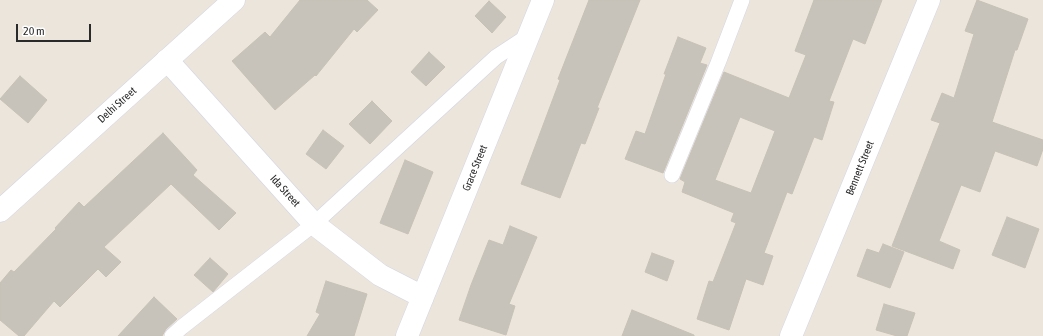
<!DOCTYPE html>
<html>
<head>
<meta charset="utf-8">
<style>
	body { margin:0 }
	#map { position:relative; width:1043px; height:336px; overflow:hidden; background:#ebe5dc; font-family:"Asap Condensed",sans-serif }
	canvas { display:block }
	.scale { position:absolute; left:16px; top:24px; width:75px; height:18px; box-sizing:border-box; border:2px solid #2a2a2a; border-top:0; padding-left:5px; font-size:12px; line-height:14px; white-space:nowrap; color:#2a2a2a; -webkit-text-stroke:3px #fff; paint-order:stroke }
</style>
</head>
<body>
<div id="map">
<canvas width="1043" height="336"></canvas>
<div class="scale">20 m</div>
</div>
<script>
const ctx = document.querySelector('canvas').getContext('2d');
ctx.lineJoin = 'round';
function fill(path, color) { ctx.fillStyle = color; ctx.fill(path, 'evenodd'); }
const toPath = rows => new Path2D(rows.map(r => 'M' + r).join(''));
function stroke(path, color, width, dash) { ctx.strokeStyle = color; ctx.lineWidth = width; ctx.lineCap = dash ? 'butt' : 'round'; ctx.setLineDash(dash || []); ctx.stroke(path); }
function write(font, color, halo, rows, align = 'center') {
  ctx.font = font + ' "Asap Condensed",sans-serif'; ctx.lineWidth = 4; ctx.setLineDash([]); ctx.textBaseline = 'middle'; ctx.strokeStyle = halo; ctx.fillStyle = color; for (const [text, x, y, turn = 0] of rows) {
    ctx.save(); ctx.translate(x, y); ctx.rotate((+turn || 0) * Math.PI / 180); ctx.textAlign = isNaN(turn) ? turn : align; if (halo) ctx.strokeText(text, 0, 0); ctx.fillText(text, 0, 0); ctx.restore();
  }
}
const building = toPath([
	[300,0,367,0,378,10,357,32,354,29,316,76,315,75,275,110,232,61,265,32,270,37,300,0],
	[589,0,640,0,597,108,599,108,585,144,581,143,560,198,521,184,560,80,558,79,589,0],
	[814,0,882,0,865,44,853,39,829,101,834,102,822,140,814,137,792,194,787,192,764,253,773,256,763,285,746,279,729,330,697,319,709,281,713,282,736,223,731,221,734,213,682,192,685,182,680,179,724,72,789,98,806,55,795,51,814,0],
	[740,117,775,131,751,193,715,180,740,117],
	[977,0,1028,19,1017,50,1015,50,992,122,1043,140,1043,149,1037,166,995,151,980,192,961,185,939,241,960,250,953,269,892,246,940,123,931,120,942,93,954,98,974,34,965,31,977,0],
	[489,1,506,17,492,33,475,16,489,1],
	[678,37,706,48,700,63,707,65,663,173,625,159,636,131,645,134,666,74,664,74,678,37],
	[429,52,445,67,426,86,411,72,429,52],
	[20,76,47,100,28,123,0,99,20,76],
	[372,101,392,121,370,144,349,124,372,101],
	[323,130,344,146,326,169,306,154,323,130],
	[163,133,197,170,193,175,236,213,219,230,171,184,104,247,121,262,106,277,98,269,60,307,54,301,24,336,19,336,0,320,0,283,11,270,14,272,56,229,55,228,79,202,84,207,163,133],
	[405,160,433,172,408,234,380,223,405,160],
	[1007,217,1039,229,1025,268,992,255,1007,217],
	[510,226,537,237,509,304,515,306,506,335,459,320,471,285,489,240,503,245,510,226],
	[883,244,904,252,890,288,857,276,867,249,879,253,883,244],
	[652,253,674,261,667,281,645,272,652,253],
	[210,258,228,274,213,292,194,275,210,258],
	[326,281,367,294,354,336,307,336,320,314,316,312,326,281],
	[154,297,177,319,166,329,162,336,118,336,154,297],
	[884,304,915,313,907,336,897,336,876,330,884,304],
	[632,310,694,335,694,336,622,336,632,310]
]);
fill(building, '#c7c3bb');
stroke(building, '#c7c1b6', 1);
const service = toPath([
	[672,175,718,63,742,0],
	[172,336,182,327,314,224,496,57,528,36]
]);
const minor = toPath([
	[167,60,314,224,380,275,423,297],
	[407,336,543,0],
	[791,336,929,0]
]);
const secondary = toPath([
	[0,211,234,0]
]);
stroke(service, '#d2d4e2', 16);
stroke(minor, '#d2d4e2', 23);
stroke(secondary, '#d2d4e2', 23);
stroke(service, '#fff', 15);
stroke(minor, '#fff', 22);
stroke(secondary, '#fff', 22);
write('11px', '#2a2a2a', '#fff', [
	["Delhi Street",117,105,-42],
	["Grace Street",475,168,-68],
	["Bennett Street",860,168,-68],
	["Ida Street",285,191,48]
]);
</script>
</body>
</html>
